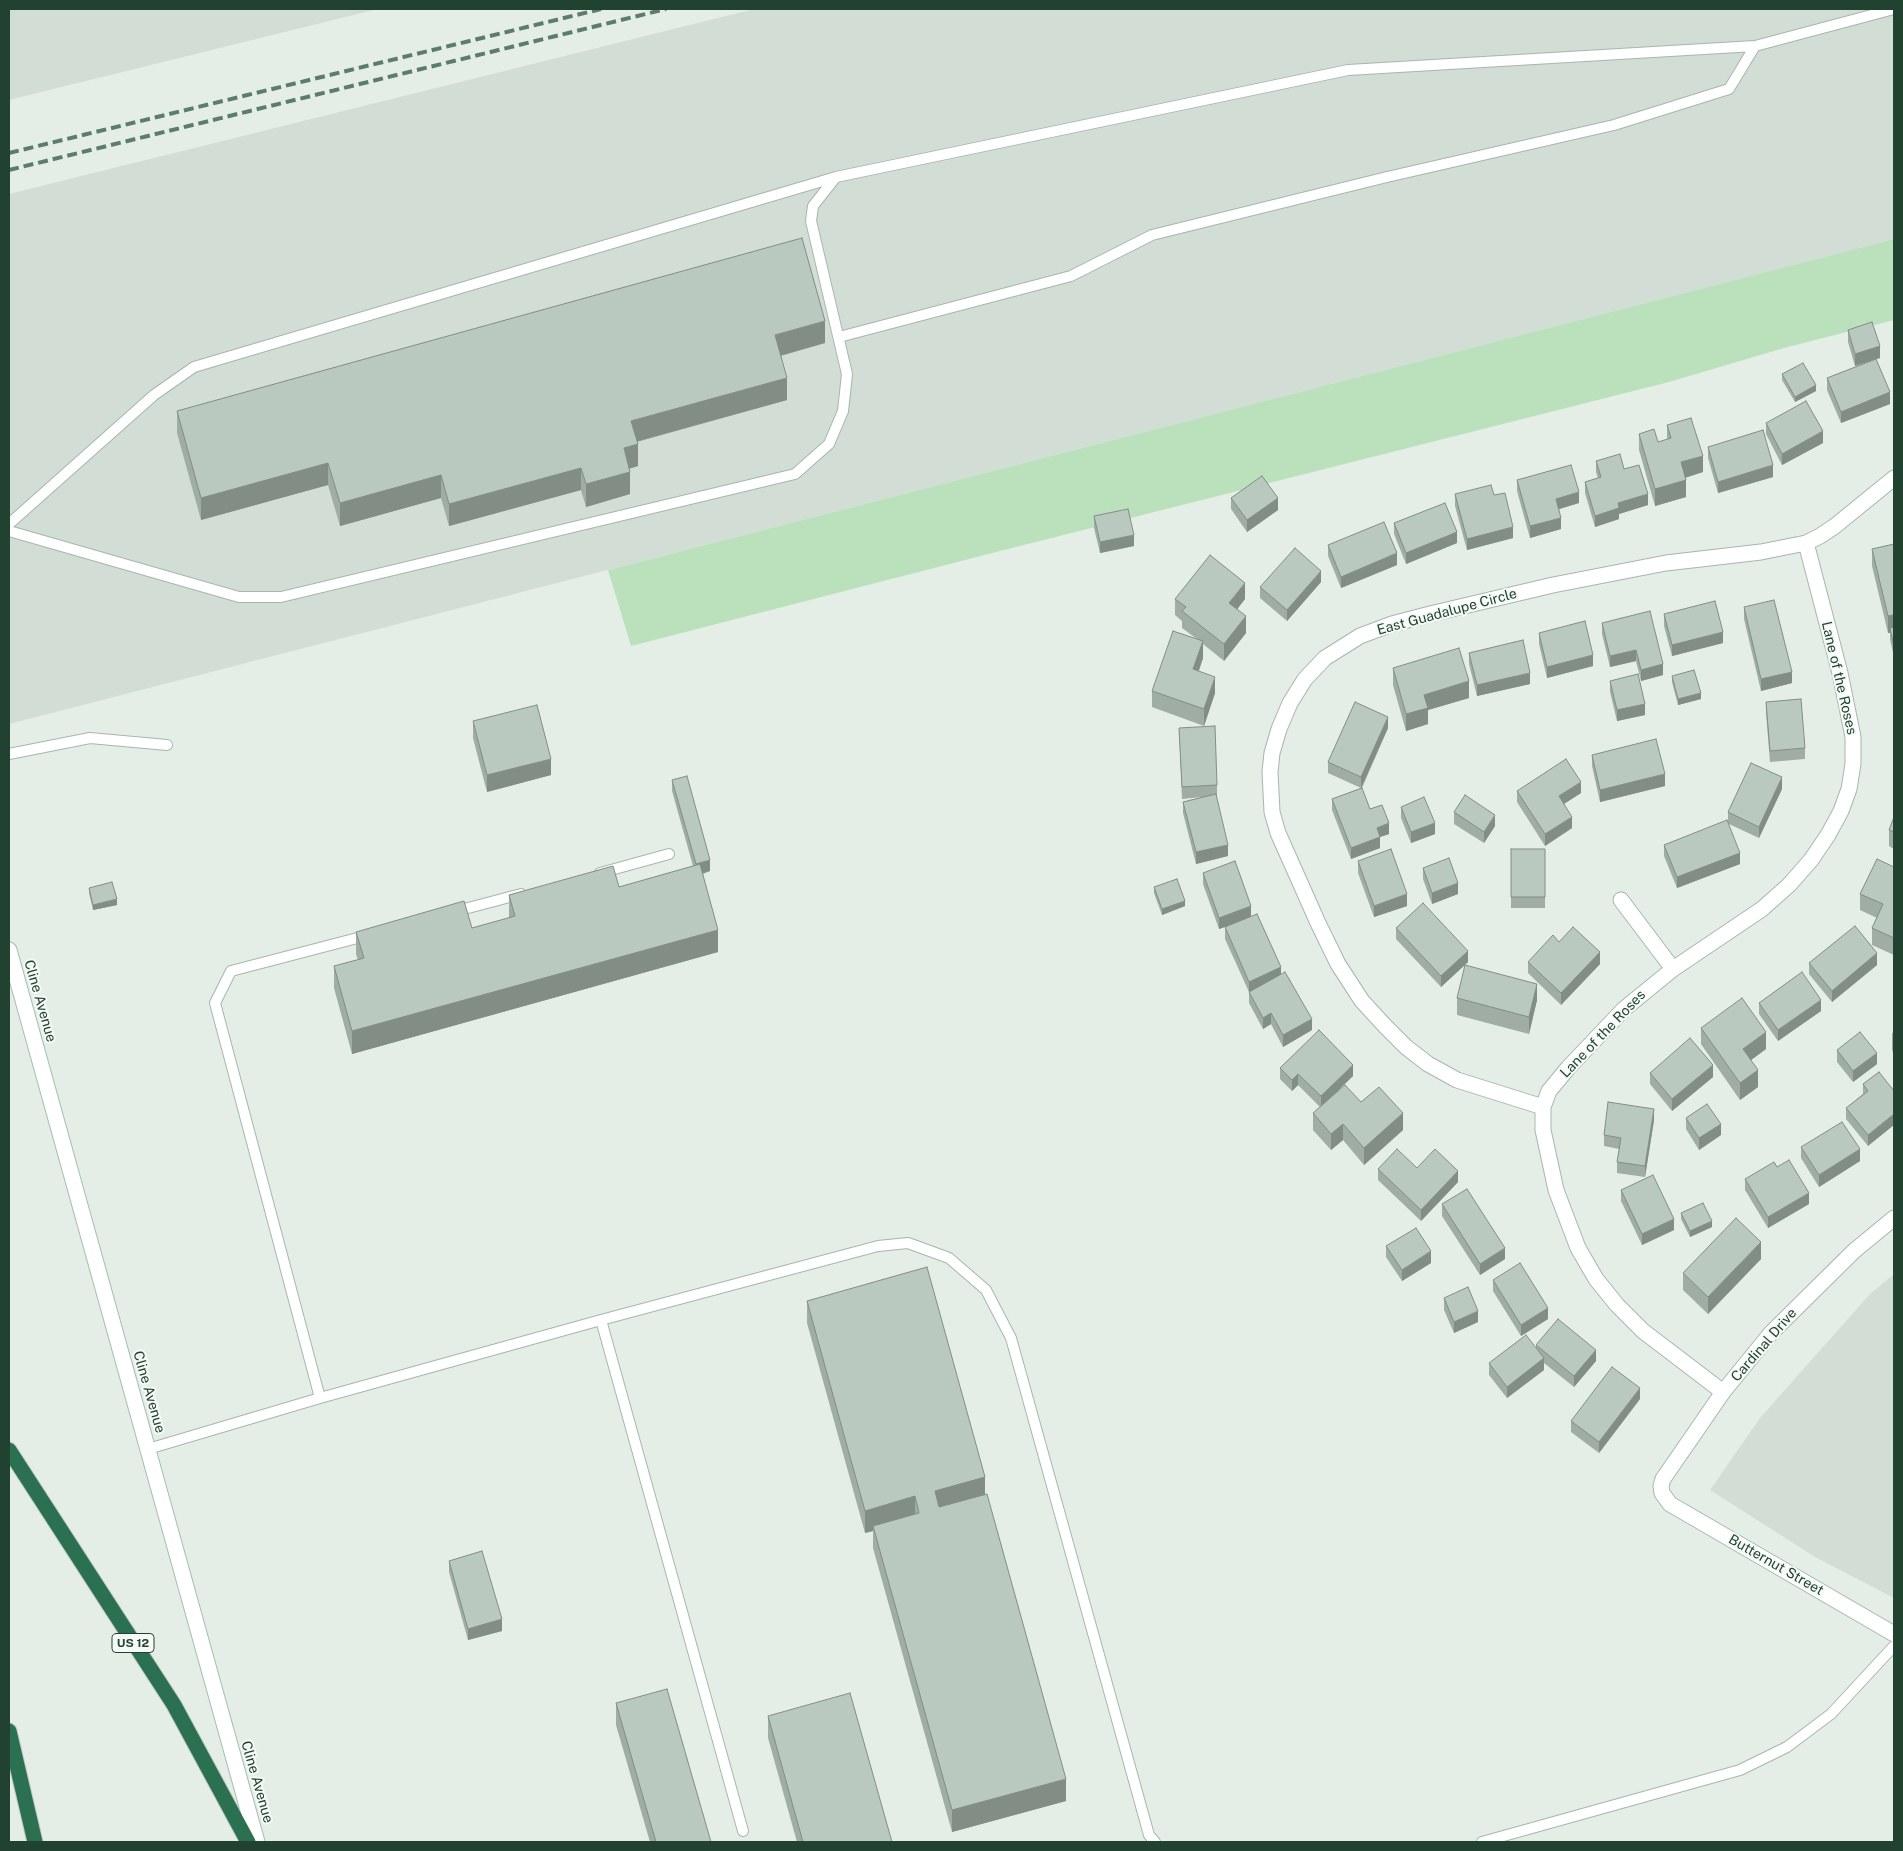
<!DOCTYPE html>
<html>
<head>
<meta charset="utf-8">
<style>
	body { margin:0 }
	#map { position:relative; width:1903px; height:1851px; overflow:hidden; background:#e4eee7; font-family:"Public Sans",sans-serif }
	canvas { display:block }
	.frame { position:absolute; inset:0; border:10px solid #214231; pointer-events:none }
</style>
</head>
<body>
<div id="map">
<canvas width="1903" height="1851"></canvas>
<div class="frame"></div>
</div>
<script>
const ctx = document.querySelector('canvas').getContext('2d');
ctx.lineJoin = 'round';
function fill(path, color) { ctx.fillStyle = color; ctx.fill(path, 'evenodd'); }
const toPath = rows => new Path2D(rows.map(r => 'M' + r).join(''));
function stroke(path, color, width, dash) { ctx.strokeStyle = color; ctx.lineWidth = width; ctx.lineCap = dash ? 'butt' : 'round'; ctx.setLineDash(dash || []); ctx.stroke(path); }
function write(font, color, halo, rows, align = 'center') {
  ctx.font = font + ' "Public Sans",sans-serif'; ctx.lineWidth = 4; ctx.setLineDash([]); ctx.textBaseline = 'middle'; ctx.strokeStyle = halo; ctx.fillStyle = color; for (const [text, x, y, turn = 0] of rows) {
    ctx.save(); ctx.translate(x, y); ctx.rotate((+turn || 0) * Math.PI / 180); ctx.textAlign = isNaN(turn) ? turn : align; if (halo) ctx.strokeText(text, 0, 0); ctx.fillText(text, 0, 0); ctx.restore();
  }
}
fill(toPath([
	[9,9,378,9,9,100],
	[754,9,1894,9,1894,239,9,724,9,194],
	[1894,1274,1894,1598,1815,1557,1710,1490,1760,1418,1870,1294]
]), '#d2ded5');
fill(toPath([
	[1894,239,1894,320,1784,348,1669,382,1004,550,631,646,608,570]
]), '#bbe1bc');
const lane = toPath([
	[839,337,1071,276,1152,235,1387,177,1614,125,1729,89,1755,46],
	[9,524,154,395,194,367,836,177,1348,70,1755,46,1894,9],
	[9,531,239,597,281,597,795,474,829,444,843,411,847,374,811,221,813,206,836,177],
	[9,754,90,738,167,745],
	[600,873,669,854],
	[453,912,521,894],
	[601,1320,878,1246,908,1243,949,1258,986,1290,1011,1338,1149,1835,1155,1842],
	[320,1398,215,1003,231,971,369,935],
	[148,1449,320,1398,601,1320,743,1831],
	[1482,1842,1740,1770,1787,1747,1831,1714,1894,1646]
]);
const street = toPath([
	[1621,900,1673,969],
	[1543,1107,1457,1080,1428,1064,1406,1047,1385,1026,1362,1001,1338,964,1318,923,1278,833,1272,812,1270,772,1272,753,1279,729,1290,703,1305,679,1325,658,1360,636,1392,624,1430,614,1553,585,1666,563,1761,552,1806,543,1820,536,1835,526,1894,478],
	[1894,1218,1854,1251,1771,1333,1723,1392,1663,1479,1661,1486,1662,1493,1670,1504,1894,1634],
	[1723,1392,1643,1331,1617,1305,1596,1279,1578,1248,1556,1190,1543,1130,1543,1107,1549,1091,1568,1068,1624,1009,1673,969,1762,909,1789,885,1811,860,1828,835,1841,811,1849,789,1853,764,1853,737,1840,673,1806,543]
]);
const secondary = toPath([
	[9,950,257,1842]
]);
const highway = toPath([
	[9,1450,174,1705,248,1842],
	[9,1731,35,1842]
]);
stroke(lane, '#a6b7ad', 12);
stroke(street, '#a6b7ad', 17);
stroke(secondary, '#a4beaf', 17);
stroke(highway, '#c1cac5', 17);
stroke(lane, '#fff', 10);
stroke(street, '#fff', 15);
stroke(secondary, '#fff', 15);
stroke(highway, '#2b7051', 15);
stroke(toPath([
	[9,153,601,9],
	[9,170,666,9]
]), '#5c7d6c', 4, [10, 5]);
fill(toPath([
	[1848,330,1880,358,1876,359,1890,404,1841,423,1827,390,1827,378,1876,359,1855,366,1848,342],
	[825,343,781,356,787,400,637,442,638,466,629,469,630,494,586,507,581,490,449,526,441,498,340,526,328,485,201,520,177,433,177,411],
	[1782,374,1816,391,1795,402,1782,380],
	[1766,423,1823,443,1782,465,1766,434],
	[1667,425,1703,472,1685,478,1686,497,1655,506,1639,450,1639,434,1658,442,1667,439],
	[1708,447,1773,477,1718,493,1708,458],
	[1596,461,1624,469,1648,505,1619,514,1619,519,1595,527,1585,493,1585,482,1598,478,1596,472],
	[1517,480,1579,503,1559,509,1561,529,1530,538,1517,491],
	[1455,494,1494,495,1513,538,1467,550,1455,506],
	[1231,498,1278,510,1247,532,1231,509],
	[1094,516,1134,546,1100,553,1094,528],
	[1394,523,1457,543,1406,564,1394,534],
	[1894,544,1894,657,1890,639,1890,633,1888,633,1872,566,1872,549],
	[1328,545,1397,565,1341,588,1328,556],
	[1321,582,1287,621,1260,598,1260,587],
	[1175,599,1245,599,1237,609,1246,633,1224,661,1203,644,1203,658,1199,671,1215,693,1204,726,1152,707,1152,691,1197,639,1182,628,1182,621,1175,615],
	[1744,607,1792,683,1761,691,1744,619],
	[1664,614,1723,643,1672,656,1664,626],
	[1602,623,1663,664,1663,675,1641,681,1636,661,1610,667,1602,634],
	[1539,633,1593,666,1547,678,1539,644],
	[1469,653,1530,684,1477,696,1469,664],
	[1393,668,1469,698,1428,710,1428,724,1406,731,1393,685],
	[1672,676,1701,699,1678,705,1672,682],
	[1610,681,1645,715,1617,721,1610,692],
	[1766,702,1805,748,1805,759,1770,762,1766,713],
	[473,721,551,775,487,792,473,738],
	[1179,728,1217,785,1217,796,1216,797,1228,856,1196,864,1183,813,1183,802,1202,797,1182,799],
	[1388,728,1362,788,1370,809,1389,834,1380,837,1380,848,1351,859,1332,810,1332,799,1361,788,1328,773,1328,762],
	[1592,755,1665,786,1600,802,1592,766],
	[672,780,710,871,703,874,718,952,352,1054,334,988,334,966,358,960,356,954,356,932,472,928,509,918,509,895,619,887,693,866,672,791],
	[1782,789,1759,838,1729,824,1740,864,1677,888,1664,856,1664,845,1728,821,1728,812],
	[1517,791,1581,793,1564,804,1572,828,1545,846,1517,802],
	[1401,807,1435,834,1411,843,1401,818],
	[1454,812,1495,826,1484,843,1454,824],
	[1894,817,1894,849,1889,846,1889,830],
	[1511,849,1545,849,1545,908,1511,908],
	[1358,861,1407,906,1374,917,1358,873],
	[1894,867,1894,955,1872,945,1872,928,1877,918,1860,910,1860,894],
	[1423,868,1458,894,1432,904,1423,879],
	[1203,873,1251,916,1281,974,1312,1030,1283,1047,1271,1024,1263,1029,1249,1003,1249,992,1225,939,1225,927,1231,925,1219,929,1203,884],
	[1154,887,1185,906,1162,915,1154,893],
	[89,888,117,905,93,910,89,893],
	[1396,928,1468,962,1441,987,1396,939],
	[1528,962,1600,964,1561,1005,1528,973],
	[1809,963,1877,965,1832,1002,1809,974],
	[1457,998,1537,1000,1529,1034,1457,1015],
	[1759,1003,1821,1011,1778,1041,1759,1014],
	[1701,1028,1766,1049,1751,1060,1758,1087,1740,1100,1701,1044],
	[1894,1032,1894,1055,1892,1050,1892,1033],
	[1837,1050,1877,1064,1853,1082,1837,1062],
	[1280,1068,1353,1076,1328,1100,1361,1102,1403,1130,1364,1165,1343,1140,1331,1150,1313,1130,1313,1113,1320,1107,1298,1085,1292,1091,1280,1079],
	[1879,1072,1868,1146,1846,1119,1846,1108,1863,1094,1863,1084],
	[1650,1073,1713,1077,1672,1111,1650,1084],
	[1686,1118,1721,1135,1699,1150,1686,1129],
	[1654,1120,1645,1177,1617,1173,1617,1162,1619,1149,1604,1146,1604,1135],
	[1801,1147,1860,1161,1819,1187,1801,1158],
	[1777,1167,1809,1204,1768,1228,1745,1190,1745,1179],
	[1417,1168,1458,1182,1421,1221,1378,1180,1378,1169],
	[1621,1190,1674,1230,1642,1245,1621,1201],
	[1442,1204,1505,1259,1480,1275,1442,1216],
	[1681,1213,1712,1227,1690,1237,1681,1219],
	[1386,1246,1431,1263,1402,1281,1386,1257],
	[1761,1259,1708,1314,1683,1290,1683,1273],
	[1493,1280,1548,1319,1521,1336,1493,1291],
	[1444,1298,1478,1322,1454,1333,1444,1310],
	[807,1301,985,1494,1066,1801,952,1832,873,1548,873,1531,865,1533,807,1323],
	[1536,1345,1596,1361,1574,1387,1544,1363,1544,1370,1507,1398,1489,1375,1489,1363,1536,1349],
	[1640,1399,1599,1453,1571,1432,1571,1421],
	[449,1561,502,1631,468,1640,449,1572],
	[616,1703,711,1842,650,1842,616,1725],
	[768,1716,892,1842,797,1842,768,1738]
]), '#9fada4');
fill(toPath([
	[825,321,825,343,775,357,775,335],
	[1880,346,1880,358,1855,366,1855,354],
	[787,378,787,400,631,443,631,421],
	[1816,385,1816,391,1795,402,1795,397],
	[1890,392,1890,404,1841,423,1841,412],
	[1823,431,1823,443,1782,465,1782,454],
	[638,444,638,466,624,470,624,448],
	[1703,456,1703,472,1681,479,1681,462],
	[328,463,328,485,201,520,201,498],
	[1773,465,1773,477,1718,493,1718,482],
	[581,468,581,490,449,526,449,504],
	[630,472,630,494,586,507,586,484],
	[441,475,441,498,340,526,340,503],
	[1686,480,1686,497,1655,506,1655,489],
	[1579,492,1579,503,1556,510,1556,499],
	[1648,494,1648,505,1619,514,1619,519,1595,527,1595,516,1618,503],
	[1278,498,1278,510,1247,532,1247,520],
	[1561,518,1561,529,1530,538,1530,526],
	[1513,527,1513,538,1467,550,1467,539],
	[1457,532,1457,543,1406,564,1406,553],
	[1134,535,1134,546,1100,553,1100,542],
	[1397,553,1397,565,1341,588,1341,577],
	[1321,571,1321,582,1287,621,1287,610],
	[1245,583,1245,599,1229,620,1229,603],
	[1894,615,1894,632,1890,628,1890,633,1888,633,1888,616],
	[1246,616,1246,633,1224,661,1224,644],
	[1723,632,1723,643,1672,656,1672,645],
	[1203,641,1203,658,1193,686,1193,669],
	[1636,650,1636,661,1610,667,1610,656],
	[1593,655,1593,666,1547,678,1547,667],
	[1663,664,1663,675,1641,681,1641,670],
	[1792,672,1792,683,1761,691,1761,679],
	[1530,673,1530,684,1477,696,1477,685],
	[1215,677,1215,693,1204,726,1204,709],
	[1469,681,1469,698,1428,710,1428,724,1406,731,1406,714,1424,695],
	[1701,693,1701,699,1678,705,1678,699],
	[1645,704,1645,715,1617,721,1617,710],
	[1388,717,1388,728,1361,788,1361,777],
	[551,759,551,775,487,792,487,775],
	[1665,774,1665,786,1600,802,1600,790],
	[1782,777,1782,789,1759,838,1759,827],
	[1581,782,1581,793,1559,807,1559,796],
	[1495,815,1495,826,1484,843,1484,832],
	[1572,817,1572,828,1545,846,1545,834],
	[1389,823,1389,834,1380,837,1380,848,1351,859,1351,848,1377,828],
	[1435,823,1435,834,1411,843,1411,832],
	[1228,845,1228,856,1196,864,1196,852],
	[1740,853,1740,864,1677,888,1677,877],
	[710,860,710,871,696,875,696,864],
	[1458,883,1458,894,1432,904,1432,893],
	[1407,894,1407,906,1374,917,1374,906],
	[117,899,117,905,93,910,93,905],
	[1185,901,1185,906,1162,915,1162,909],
	[1251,906,1251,917,1219,929,1219,918],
	[718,930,718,952,352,1054,352,1031],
	[1468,951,1468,962,1441,987,1441,976],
	[1600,952,1600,964,1561,1005,1561,993],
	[1877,953,1877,965,1832,1002,1832,991],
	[1281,967,1281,979,1249,993,1249,982],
	[1537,984,1537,1000,1529,1034,1529,1017],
	[1821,1000,1821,1011,1778,1041,1778,1030],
	[1271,1013,1271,1024,1263,1029,1263,1018],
	[1312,1019,1312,1030,1283,1047,1283,1035],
	[1766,1032,1766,1049,1743,1066,1743,1049],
	[1877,1053,1877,1064,1853,1082,1853,1071],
	[1353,1065,1353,1076,1321,1107,1321,1096],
	[1713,1065,1713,1077,1672,1111,1672,1099],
	[1758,1070,1758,1087,1740,1100,1740,1083],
	[1298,1074,1298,1085,1292,1091,1292,1080],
	[1654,1109,1654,1120,1645,1177,1645,1166],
	[1403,1113,1403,1130,1364,1165,1364,1148],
	[1894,1114,1894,1125,1868,1146,1868,1135],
	[1343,1124,1343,1140,1331,1150,1331,1134],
	[1721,1124,1721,1135,1699,1150,1699,1138],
	[1860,1149,1860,1161,1819,1187,1819,1175],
	[1458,1171,1458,1182,1421,1221,1421,1210],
	[1809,1193,1809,1204,1768,1228,1768,1217],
	[1674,1219,1674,1230,1642,1245,1642,1234],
	[1712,1221,1712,1227,1690,1237,1690,1231],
	[1761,1242,1761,1259,1708,1314,1708,1297],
	[1505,1248,1505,1259,1480,1275,1480,1264],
	[1431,1251,1431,1263,1402,1281,1402,1270],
	[1548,1308,1548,1319,1521,1336,1521,1325],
	[1478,1311,1478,1322,1454,1333,1454,1322],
	[1596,1350,1596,1361,1574,1387,1574,1376],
	[1544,1358,1544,1370,1507,1398,1507,1387],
	[1640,1388,1640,1399,1599,1453,1599,1442],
	[985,1477,985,1499,935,1513,935,1491],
	[915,1496,915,1519,873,1526,873,1531,865,1533,865,1511],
	[502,1619,502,1631,468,1640,468,1629],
	[1066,1779,1066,1801,952,1832,952,1810]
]), '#828d86');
const building = toPath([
	[802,238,825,321,775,335,787,378,631,421,638,444,624,448,630,472,586,484,581,468,449,504,441,475,340,503,328,463,201,498,177,411,802,238],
	[1872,322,1880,346,1855,354,1848,330,1872,322],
	[1876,359,1890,392,1841,412,1827,378,1876,359],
	[1803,363,1816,385,1795,397,1782,374,1803,363],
	[1806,401,1823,431,1782,454,1766,423,1806,401],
	[1691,418,1703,456,1681,462,1686,480,1655,489,1639,434,1654,429,1658,442,1671,438,1667,425,1691,418],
	[1763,430,1773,465,1718,482,1708,447,1763,430],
	[1620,454,1624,469,1639,465,1648,494,1618,503,1619,508,1595,516,1585,482,1601,477,1596,461,1620,454],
	[1571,465,1579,492,1556,499,1561,518,1530,526,1517,480,1571,465],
	[1262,476,1278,498,1247,520,1231,498,1262,476],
	[1491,485,1494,495,1505,493,1513,527,1467,539,1455,494,1491,485],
	[1445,503,1457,532,1406,553,1394,523,1445,503],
	[1128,509,1134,535,1100,542,1094,516,1128,509],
	[1384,522,1397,553,1341,577,1328,545,1384,522],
	[1894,544,1894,615,1888,616,1872,549,1894,544],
	[1295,548,1321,571,1287,610,1260,587,1295,548],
	[1210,555,1245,583,1229,603,1246,616,1224,644,1182,611,1186,607,1175,599,1210,555],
	[1774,600,1792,672,1761,679,1744,607,1774,600],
	[1715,601,1723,632,1672,645,1664,614,1715,601],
	[1650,611,1663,664,1641,670,1636,650,1610,656,1602,623,1650,611],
	[1585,621,1593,655,1547,667,1539,633,1585,621],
	[1894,627,1894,646,1890,628,1894,627],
	[1173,631,1203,641,1193,669,1215,677,1204,709,1152,691,1173,631],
	[1523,640,1530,673,1477,685,1469,653,1523,640],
	[1459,648,1469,681,1424,695,1428,708,1406,714,1393,668,1459,648],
	[1694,670,1701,693,1678,699,1672,676,1694,670],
	[1638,674,1645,704,1617,710,1610,681,1638,674],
	[1801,699,1805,748,1770,751,1766,702,1801,699],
	[1355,702,1388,717,1361,777,1328,762,1355,702],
	[537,705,551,759,487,775,473,721,537,705],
	[1215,726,1217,785,1182,787,1179,728,1215,726],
	[1656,739,1665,774,1600,790,1592,755,1656,739],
	[1566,759,1581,782,1559,796,1572,817,1545,834,1517,791,1566,759],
	[1751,763,1782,777,1759,827,1728,812,1751,763],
	[687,776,710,860,696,864,672,780,687,776],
	[1362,788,1370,809,1382,805,1389,823,1377,828,1380,837,1351,848,1332,799,1362,788],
	[1216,794,1228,845,1196,852,1183,802,1216,794],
	[1465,795,1495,815,1484,832,1454,812,1465,795],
	[1424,797,1435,823,1411,832,1401,807,1424,797],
	[1894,817,1894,832,1889,830,1894,817],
	[1727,820,1740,853,1677,877,1664,845,1727,820],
	[1391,849,1407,894,1374,906,1358,861,1391,849],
	[1511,849,1545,849,1545,897,1511,897,1511,849],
	[1449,858,1458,883,1432,893,1423,868,1449,858],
	[1877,859,1894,867,1894,938,1872,928,1883,904,1860,894,1877,859],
	[1235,861,1251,906,1219,918,1203,873,1235,861],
	[700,864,718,930,352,1031,334,966,364,958,356,932,464,901,472,928,515,916,509,895,613,866,619,887,700,864],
	[1177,879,1185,901,1162,909,1154,887,1177,879],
	[112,882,117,899,93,905,89,888,112,882],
	[1423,903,1468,951,1441,976,1396,928,1423,903],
	[1257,914,1281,967,1249,982,1225,927,1257,914],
	[1855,926,1877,953,1832,991,1809,963,1855,926],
	[1573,927,1600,952,1561,993,1528,962,1553,935,1559,942,1573,927],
	[1465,965,1537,984,1529,1017,1457,998,1465,965],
	[1285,972,1312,1019,1283,1035,1271,1013,1263,1018,1249,992,1285,972],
	[1802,972,1821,1000,1778,1030,1759,1003,1802,972],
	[1742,998,1766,1032,1743,1049,1758,1070,1740,1083,1701,1028,1742,998],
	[1319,1030,1353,1065,1321,1096,1298,1074,1292,1080,1280,1068,1319,1030],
	[1860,1032,1877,1053,1853,1071,1837,1050,1860,1032],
	[1690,1038,1713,1065,1672,1099,1650,1073,1690,1038],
	[1879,1072,1894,1091,1894,1114,1868,1135,1846,1108,1868,1091,1863,1084,1879,1072],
	[1345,1085,1361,1102,1379,1087,1403,1113,1364,1148,1343,1124,1331,1134,1313,1113,1345,1085],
	[1608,1102,1654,1109,1645,1166,1617,1162,1621,1138,1604,1135,1608,1102],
	[1707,1104,1721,1124,1699,1138,1686,1118,1707,1104],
	[1842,1122,1860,1149,1819,1175,1801,1147,1842,1122],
	[1397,1149,1417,1168,1435,1149,1458,1171,1421,1210,1378,1169,1397,1149],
	[1789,1160,1809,1193,1768,1217,1745,1179,1774,1162,1777,1167,1789,1160],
	[1653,1175,1674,1219,1642,1234,1621,1190,1653,1175],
	[1467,1189,1505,1248,1480,1264,1442,1204,1467,1189],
	[1703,1203,1712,1221,1690,1231,1681,1213,1703,1203],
	[1736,1218,1761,1242,1708,1297,1683,1273,1736,1218],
	[1416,1228,1431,1251,1402,1270,1386,1246,1416,1228],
	[1520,1263,1548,1308,1521,1325,1493,1280,1520,1263],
	[927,1267,985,1477,935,1491,939,1507,987,1494,1066,1779,952,1810,873,1526,919,1513,915,1496,865,1511,807,1301,927,1267],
	[1468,1287,1478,1311,1454,1322,1444,1298,1468,1287],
	[1558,1319,1596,1350,1574,1376,1536,1345,1558,1319],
	[1526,1335,1544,1358,1507,1387,1489,1363,1526,1335],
	[1612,1367,1640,1388,1599,1442,1571,1421,1612,1367],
	[482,1551,502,1619,468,1629,449,1561,482,1551],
	[667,1689,711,1842,656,1842,616,1703,667,1689],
	[850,1693,892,1842,803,1842,768,1716,850,1693]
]);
fill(building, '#b9c9bf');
stroke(building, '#828d86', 1);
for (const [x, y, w] of [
	[133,1643,42]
]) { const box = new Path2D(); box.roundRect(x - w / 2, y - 9.5, w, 19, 4); ctx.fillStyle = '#f5faf6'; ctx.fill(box); stroke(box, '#214231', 1); }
write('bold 12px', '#214231', null, [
	["US 12",133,1643]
]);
write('14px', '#214231', '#f5faf6', [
	["East Guadalupe Circle",1447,612,-15],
	["Lane of the Roses",1839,678,77],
	["Cline Avenue",40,1001,74],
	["Lane of the Roses",1603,1034,-46],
	["Cardinal Drive",1764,1345,-49],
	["Cline Avenue",149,1392,74],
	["Butternut Street",1776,1565,30],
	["Cline Avenue",257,1782,74]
]);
</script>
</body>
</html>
